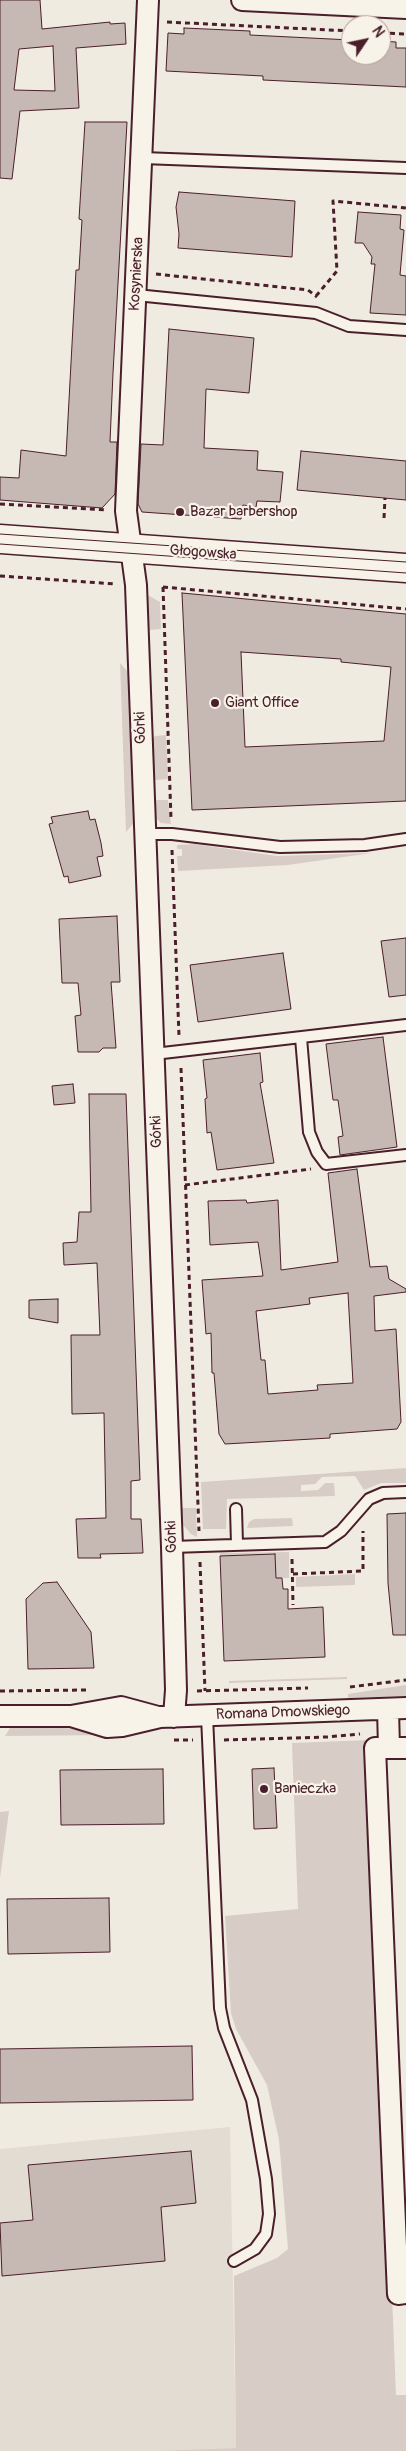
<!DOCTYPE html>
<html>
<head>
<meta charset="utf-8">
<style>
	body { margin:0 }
	#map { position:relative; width:406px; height:2451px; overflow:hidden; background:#f0ebe0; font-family:Pangolin,sans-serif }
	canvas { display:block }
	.north { position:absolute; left:341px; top:15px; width:50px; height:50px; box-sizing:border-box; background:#f7f3e8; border:1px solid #b29e9c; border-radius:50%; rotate:56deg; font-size:14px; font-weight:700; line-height:20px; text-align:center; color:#4a1f2b }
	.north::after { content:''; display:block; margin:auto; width:18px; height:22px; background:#4a1f2b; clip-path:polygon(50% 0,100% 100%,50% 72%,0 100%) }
</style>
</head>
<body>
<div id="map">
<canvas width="406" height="2451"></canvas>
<div class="north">N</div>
</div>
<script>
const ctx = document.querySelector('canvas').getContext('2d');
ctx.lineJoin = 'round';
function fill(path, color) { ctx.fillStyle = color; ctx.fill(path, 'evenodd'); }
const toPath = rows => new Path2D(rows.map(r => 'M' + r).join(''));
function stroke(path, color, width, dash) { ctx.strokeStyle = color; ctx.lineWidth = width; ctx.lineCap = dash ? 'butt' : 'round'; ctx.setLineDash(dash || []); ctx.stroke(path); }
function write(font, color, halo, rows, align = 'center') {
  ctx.font = font + ' Pangolin,sans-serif'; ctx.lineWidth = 4.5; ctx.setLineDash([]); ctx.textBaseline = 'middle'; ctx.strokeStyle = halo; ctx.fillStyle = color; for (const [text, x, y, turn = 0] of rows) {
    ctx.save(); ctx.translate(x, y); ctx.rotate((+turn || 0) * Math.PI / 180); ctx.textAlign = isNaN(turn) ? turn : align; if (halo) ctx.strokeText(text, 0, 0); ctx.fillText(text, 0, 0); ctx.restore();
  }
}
fill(toPath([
	[230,2127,236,2448,152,2451,0,2451,0,2149]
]), '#e3dcd2');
fill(toPath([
	[146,594,160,602,161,629,150,630,147,627],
	[120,663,129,673,133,824,126,832],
	[166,735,168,779,156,780,153,776,151,739,155,736],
	[157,800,168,800,171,824,161,823,154,816,154,804],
	[195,844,277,856,372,853,288,865,178,871,177,856,182,856,182,849,177,849,177,845],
	[406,1468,406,1483,381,1483,364,1490,355,1476,322,1477,315,1484,301,1485,301,1491,318,1490,325,1483,334,1483,335,1496,227,1499,226,1529,203,1529,201,1482],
	[181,1508,196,1508,197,1537,191,1534,183,1525],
	[292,1518,293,1526,247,1528,249,1522,254,1519],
	[289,1552,289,1578,276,1578,220,1556,220,1553],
	[355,1574,355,1585,296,1587,296,1577],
	[347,1677,347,1679,229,1683,229,1681],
	[406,1685,406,1696,348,1698,348,1694],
	[10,1728,65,1728,114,1732,115,1735,5,1736],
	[370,1740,396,2395,406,2395,406,2451,152,2451,236,2448,234,2276,277,2258,288,2249,279,2140,267,2085,236,2029,231,2013,225,1916,298,1909,292,1743],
	[9,1811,0,1878,0,1812]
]), '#d8cdc6');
const building = toPath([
	[0,0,40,0,42,29,110,22,110,24,125,23,126,44,76,48,79,108,20,111,12,179,0,178,0,0],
	[53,46,55,91,14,90,19,49,53,46],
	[184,28,250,31,250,35,351,40,351,55,381,55,381,41,396,42,396,48,406,48,406,87,263,80,263,76,166,71,168,33,184,34,184,28],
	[85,122,127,122,113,373,110,442,117,442,115,494,102,508,0,500,0,477,19,478,21,450,66,456,76,270,79,270,82,220,79,219,85,122],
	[179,192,295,201,292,257,178,248,179,234,176,207,179,192],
	[358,212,401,215,400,229,404,230,400,275,406,276,406,315,370,313,375,264,371,264,372,257,363,243,355,243,358,212],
	[169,329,254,338,249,393,206,389,204,448,258,451,257,470,283,472,280,502,257,501,256,507,243,505,241,519,142,512,138,504,141,444,163,445,169,329],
	[301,451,406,461,406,500,297,490,301,451],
	[182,593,406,614,406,801,192,810,182,593],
	[241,652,341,659,341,662,391,667,384,741,245,747,241,652],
	[88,811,90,820,95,819,101,843,103,856,97,857,101,876,69,883,68,876,64,877,49,824,53,823,51,817,88,811],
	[117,916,120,982,111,982,116,1048,103,1048,99,1052,78,1052,75,1016,81,1015,78,983,62,983,59,919,117,916],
	[406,938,406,995,389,997,381,941,406,938],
	[283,953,291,1009,198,1022,190,965,283,953],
	[383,1037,397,1147,340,1155,338,1137,343,1136,338,1100,333,1100,326,1044,383,1037],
	[260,1053,263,1082,260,1083,274,1163,217,1170,211,1132,207,1133,205,1099,207,1098,203,1060,260,1053],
	[73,1084,75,1103,54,1105,52,1086,73,1084],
	[89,1094,126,1094,140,1480,131,1481,131,1519,141,1519,143,1553,100,1554,101,1558,78,1558,76,1519,106,1518,104,1413,72,1414,71,1335,100,1335,97,1263,64,1265,63,1243,77,1242,79,1212,91,1212,89,1094],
	[357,1169,370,1267,387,1266,389,1279,406,1289,406,1292,374,1296,375,1331,396,1329,401,1422,397,1429,330,1434,330,1438,225,1444,219,1434,214,1373,212,1373,211,1333,206,1334,202,1280,263,1276,258,1242,210,1245,208,1201,246,1200,247,1203,278,1200,281,1270,338,1262,328,1173,357,1169],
	[348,1293,353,1383,317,1385,318,1390,268,1394,265,1360,261,1360,256,1311,310,1304,309,1298,348,1293],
	[58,1299,58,1323,29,1318,29,1300,58,1299],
	[406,1513,406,1635,393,1635,388,1583,387,1514,406,1513],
	[275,1554,276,1578,282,1578,283,1589,288,1589,288,1609,323,1607,325,1657,224,1661,220,1556,275,1554],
	[57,1582,91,1632,94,1668,28,1669,26,1599,43,1583,57,1582],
	[274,1768,277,1828,254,1829,252,1769,274,1768],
	[163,1769,164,1824,61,1825,60,1770,163,1769],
	[109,1898,110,1952,8,1954,7,1899,109,1898],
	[192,2046,193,2100,0,2103,0,2049,192,2046],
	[191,2151,196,2203,161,2207,165,2261,2,2276,0,2223,33,2220,28,2165,191,2151]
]);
fill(building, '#c6b8b3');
stroke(building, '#4a1f2b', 1);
const lane = toPath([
	[143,158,406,168],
	[136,295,316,313,349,326,406,330],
	[145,834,172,834,280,847,365,845,406,839],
	[301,1038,309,1132,317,1152,326,1164,406,1155],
	[154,1054,406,1025],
	[236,1509,237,1544],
	[172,1547,325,1542,341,1531,369,1499,383,1493,406,1492],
	[207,1716,220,2008,224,2028,252,2100,266,2179,269,2214,266,2234,255,2249,234,2261]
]);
const street = toPath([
	[148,0,126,511,136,585,172,1547,176,1690,174,1717],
	[242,0,406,8],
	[388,1709,389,1748],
	[0,1716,71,1716,121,1707,158,1717],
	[71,1716,107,1727,122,1726,160,1717,406,1708],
	[406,1748,375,1748,398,2294,406,2293]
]);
const secondary = toPath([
	[0,539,406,568]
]);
stroke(lane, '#4a1f2b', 14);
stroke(street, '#4a1f2b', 24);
stroke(secondary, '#4a1f2b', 31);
stroke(toPath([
	[167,22,351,31],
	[381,33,406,34],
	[156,274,308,290,317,297],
	[316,296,337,271,333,201,406,208],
	[0,504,107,510],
	[384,518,385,498],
	[0,576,116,584],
	[163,587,171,819],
	[163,587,406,609],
	[172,850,179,1036],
	[181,1068,199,1531],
	[185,1185,311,1169],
	[292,1559,293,1605],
	[200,1562,205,1691],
	[293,1574,363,1571,363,1531],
	[350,1687,406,1680],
	[0,1691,86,1690],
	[197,1691,308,1688],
	[174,1740,193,1740],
	[224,1740,327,1737,360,1734]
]), '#4a1f2b', 3, [5, 4]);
stroke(lane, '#f7f3e8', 10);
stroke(street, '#f7f3e8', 20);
stroke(secondary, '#f7f3e8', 28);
stroke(toPath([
	[0,534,406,562],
	[0,544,406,573]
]), '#4a1f2b', 1);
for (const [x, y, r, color] of [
	[180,512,5,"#4a1f2b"],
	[215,703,5,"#4a1f2b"],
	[264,1789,5,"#4a1f2b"]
]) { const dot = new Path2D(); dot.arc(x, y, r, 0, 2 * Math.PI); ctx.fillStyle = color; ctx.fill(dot); stroke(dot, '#f7f3e8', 2); }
write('15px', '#4a1f2b', '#f7f3e8', [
	["Kosynierska",137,274,-87],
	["Głogowska",203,553,4],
	["Górki",141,728,-92],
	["Górki",157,1132,-92],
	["Górki",172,1537,-92],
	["Romana Dmowskiego",283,1713,-2]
]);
write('15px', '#4a1f2b', '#f7f3e8', [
	["Bazar barbershop",190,512],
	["Giant Office",225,703],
	["Banieczka",274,1789]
], 'left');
</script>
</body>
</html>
